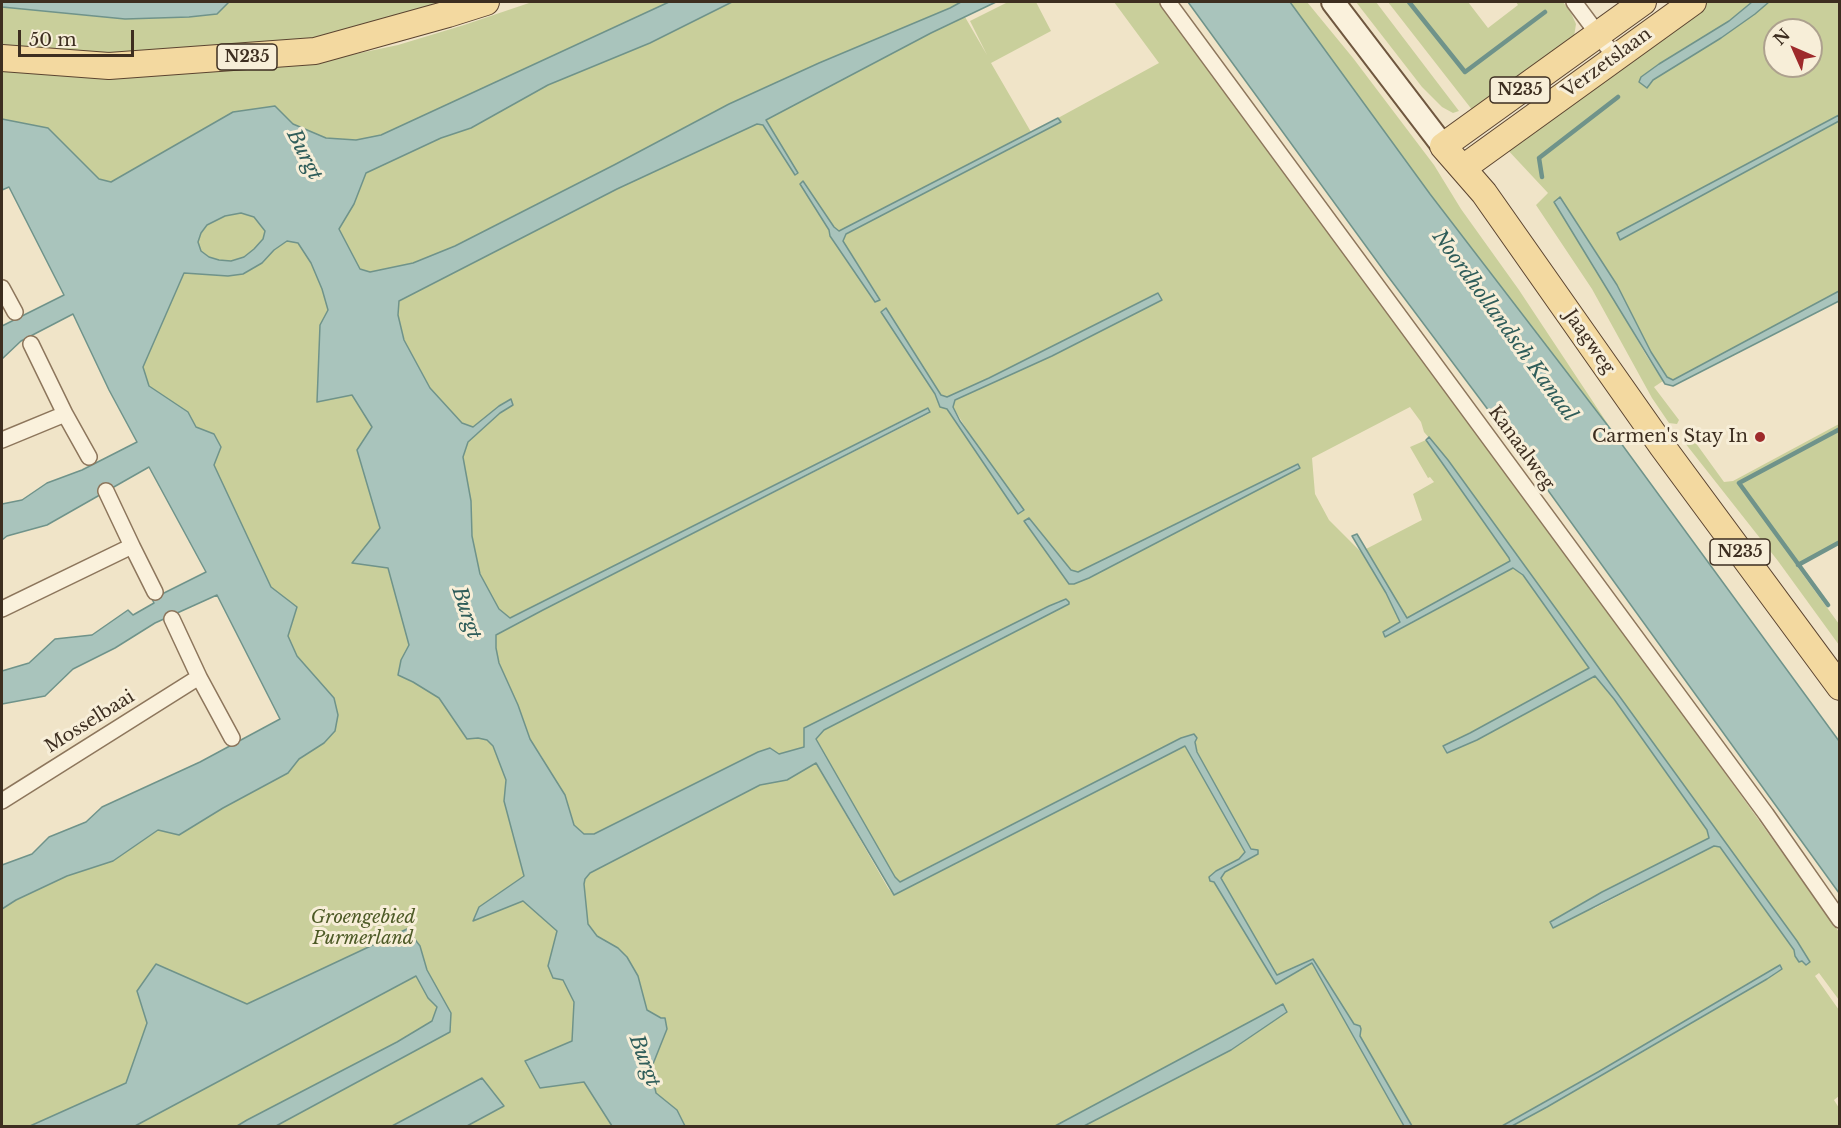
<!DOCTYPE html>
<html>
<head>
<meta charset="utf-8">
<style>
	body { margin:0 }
	#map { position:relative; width:1841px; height:1128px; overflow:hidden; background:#f0e4c8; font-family:"Libre Baskerville",serif }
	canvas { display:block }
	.frame { position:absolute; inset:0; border:3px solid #3d2e20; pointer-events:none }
	.north { position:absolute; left:1763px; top:18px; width:60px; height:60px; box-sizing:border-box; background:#f7eed8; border:2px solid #ada18e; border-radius:50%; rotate:315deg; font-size:16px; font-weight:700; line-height:24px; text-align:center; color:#3d2e20 }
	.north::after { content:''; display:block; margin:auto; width:21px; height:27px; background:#9e2a2b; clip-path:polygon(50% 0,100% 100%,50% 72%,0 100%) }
	.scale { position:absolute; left:18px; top:30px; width:116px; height:27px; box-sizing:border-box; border:3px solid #3d2e20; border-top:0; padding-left:8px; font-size:18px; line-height:21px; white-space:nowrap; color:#3d2e20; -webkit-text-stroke:4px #f7eed8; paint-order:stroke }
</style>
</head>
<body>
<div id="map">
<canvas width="1841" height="1128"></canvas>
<div class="frame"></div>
<div class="north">N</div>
<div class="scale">50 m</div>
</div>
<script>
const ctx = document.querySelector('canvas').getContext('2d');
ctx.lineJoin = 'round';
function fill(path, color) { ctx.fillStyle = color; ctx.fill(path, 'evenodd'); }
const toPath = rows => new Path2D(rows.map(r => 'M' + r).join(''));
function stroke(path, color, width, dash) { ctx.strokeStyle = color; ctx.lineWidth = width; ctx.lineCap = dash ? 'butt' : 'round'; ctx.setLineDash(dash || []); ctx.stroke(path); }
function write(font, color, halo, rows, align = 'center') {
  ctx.font = font + ' "Libre Baskerville",serif'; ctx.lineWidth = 6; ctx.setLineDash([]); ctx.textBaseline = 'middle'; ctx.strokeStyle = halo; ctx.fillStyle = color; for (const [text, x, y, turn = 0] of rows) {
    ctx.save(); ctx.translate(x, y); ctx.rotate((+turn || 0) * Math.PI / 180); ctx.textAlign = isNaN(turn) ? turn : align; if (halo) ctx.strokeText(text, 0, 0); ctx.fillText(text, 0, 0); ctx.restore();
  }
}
fill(toPath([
	[229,2,463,2,288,46,177,60,2,50,2,7,125,19,189,17,217,14],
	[532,2,669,2,381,135,356,140,326,138,293,124,275,106,233,112,111,182,99,179,48,128,2,119,2,65,70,73,242,70,336,58,398,45,464,25],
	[688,2,966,2,361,308,653,1126,2,1126,2,896,308,732,91,276,209,182,376,153],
	[1008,2,1036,2,1051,31,991,63,1031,132,839,231,834,227,829,231,830,236,875,302,880,299,843,241,846,234,1060,122,1058,118,1159,63,1114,2,1172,2,1839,932,1839,1000,1819,973,1815,976,1839,1010,1839,1096,1834,1100,1839,1108,1839,1126,1512,1126,1767,979,1782,969,1780,965,1598,1072,1502,1126,1412,1126,1360,1036,1361,1029,1354,1024,1313,959,1277,975,1221,878,1225,872,1258,854,1258,851,1251,849,1197,752,1194,734,1181,738,899,882,895,877,816,739,824,730,1068,604,1069,602,1059,601,804,728,804,747,779,754,758,752,594,834,584,834,574,825,542,757,530,739,518,705,499,663,496,648,496,635,543,610,930,413,927,408,510,618,499,610,480,574,472,536,471,501,463,457,468,442,500,413,513,405,485,419,473,427,462,423,430,388,404,340,398,315,399,301,617,189,757,124,763,125,795,174,798,174,766,120,931,33,965,17,987,55,970,21],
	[886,308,941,395,947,397,989,378,1052,356,955,400,953,407,1018,514,947,408,940,407,935,394],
	[1410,407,1421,422,1424,432,1448,460,1810,961,1799,961,1795,956,1795,951,1720,847,1714,846,1595,908,1550,922,1602,892,1709,838,1707,830,1614,699,1595,676,1477,740,1448,753,1443,746,1470,733,1589,668,1523,575,1513,568,1386,637,1384,632,1400,622,1386,593,1361,552,1329,520,1315,494,1312,458],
	[1298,464,1299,468,1089,578,1074,584,1029,518,1071,570,1078,572],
	[1290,2,1307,2,1353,58,1434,165,1461,209,1519,290,1615,435,1430,194],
	[1356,2,1376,2,1459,111,1453,113,1442,107,1422,87],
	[1388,2,1468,2,1488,28,1518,5,1516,2,1563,2,1571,13,1576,24,1574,37,1473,111],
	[1703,2,1752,2,1729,21,1659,64,1642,77,1640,82,1648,87,1653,80,1721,38,1755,14,1769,2,1839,2,1839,115,1617,233,1620,239,1839,121,1839,291,1673,380,1667,377,1651,352,1617,285,1594,249,1608,289,1646,355,1663,381,1654,387,1679,420,1677,424,1669,423,1652,398,1592,289,1536,205,1548,193,1505,147],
	[1775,30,1811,30,1811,66,1775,66],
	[1839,424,1839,542,1796,565,1839,624,1839,645,1778,561,1685,443,1690,435,1724,482,1733,481],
	[1426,440,1509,558,1510,562,1407,619,1366,549,1422,520,1413,494,1434,482,1430,477,1428,478,1410,447],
	[1185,746,1245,852,1239,859,1216,871,1214,881,1276,983,1312,963,1404,1126,1084,1126,1231,1050,1286,1012,1283,1004,1055,1126,685,1126,677,1110,656,1093,651,1069,667,1029,661,1018,647,1010,606,941,597,936,588,924,584,884,585,879,590,873,760,785,787,780,816,763,888,888,894,895]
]), '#c9cf9b');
const water = toPath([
	[2,2,229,2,217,14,189,17,125,19,2,7,2,2],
	[669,2,732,2,650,43,548,85,471,128,441,138,366,173,354,204,339,229,360,269,370,272,413,263,455,246,614,165,729,104,819,63,950,8,961,2,996,2,931,33,766,120,798,173,795,175,763,125,757,124,617,189,399,301,398,315,404,340,430,388,462,423,473,427,499,406,511,399,513,405,500,413,468,442,463,457,471,501,472,536,480,574,499,609,510,618,928,408,930,412,543,610,496,635,496,648,499,663,518,705,530,739,565,795,574,825,584,834,594,834,758,752,770,748,779,754,804,747,804,728,1049,606,1066,599,1069,602,1069,604,824,730,816,739,895,877,900,882,1181,738,1194,734,1197,738,1195,742,1197,752,1251,849,1258,850,1258,854,1225,872,1221,878,1277,975,1313,959,1354,1024,1360,1026,1361,1029,1360,1036,1412,1126,1404,1126,1312,963,1276,984,1214,882,1210,881,1209,877,1216,871,1239,859,1245,852,1185,746,894,895,816,763,787,780,760,785,590,873,585,879,584,884,588,924,597,936,618,948,627,957,638,976,647,1010,661,1018,665,1018,667,1029,651,1069,656,1093,677,1110,685,1126,612,1126,584,1082,540,1088,525,1061,572,1041,574,1002,563,980,553,978,548,966,557,931,523,901,473,921,479,907,524,876,504,801,506,780,493,746,487,740,478,738,467,739,439,698,413,682,398,675,401,660,409,645,388,568,352,563,380,528,357,450,372,427,352,395,317,402,320,325,328,310,322,289,311,263,298,243,287,241,274,250,262,263,243,274,228,276,184,273,143,367,149,386,188,412,196,427,214,434,221,447,214,465,271,587,297,607,288,636,297,656,334,698,338,715,335,731,324,743,299,759,288,773,223,808,179,835,158,830,113,861,67,876,16,900,2,909,2,865,32,854,49,837,86,822,102,807,200,762,280,719,217,595,155,623,115,648,73,669,45,696,2,704,2,671,29,663,55,639,92,635,128,610,133,615,154,603,152,599,206,572,149,467,47,525,7,536,2,540,2,504,22,500,47,483,82,470,137,442,109,390,73,314,21,341,2,359,2,326,64,295,9,187,2,190,2,119,48,128,99,179,111,182,233,112,275,106,293,124,326,138,356,140,381,135,669,2],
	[241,213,254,217,265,231,263,239,254,249,244,257,231,261,219,260,209,257,201,251,198,242,201,233,207,225,225,216,241,213],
	[1188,2,1290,2,1430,194,1615,435,1839,741,1839,893,1534,471,1387,275,1188,2],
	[1752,2,1769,2,1755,14,1721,38,1653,80,1647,88,1639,82,1641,77,1659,64,1729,21,1752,2],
	[1839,115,1839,121,1620,240,1617,233,1839,115],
	[1058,118,1061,122,846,234,843,241,880,300,875,302,830,236,829,230,800,184,803,181,834,227,839,231,1058,118],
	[1560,197,1617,285,1651,352,1667,377,1673,380,1839,291,1839,301,1673,386,1665,384,1554,202,1560,197],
	[1158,293,1162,300,1052,356,955,400,953,407,960,421,1024,510,1018,514,947,409,940,407,935,394,881,312,886,308,941,395,947,397,989,378,1158,293],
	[1429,437,1448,460,1797,941,1810,962,1806,965,1802,961,1799,962,1795,956,1794,950,1720,847,1714,846,1553,928,1550,922,1602,892,1709,838,1707,830,1614,699,1595,676,1477,740,1447,753,1443,746,1470,733,1589,668,1523,575,1513,568,1385,637,1383,632,1400,622,1386,593,1352,536,1357,534,1407,618,1510,561,1509,558,1426,440,1429,437],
	[1298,464,1300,468,1089,578,1074,584,1069,584,1024,521,1029,518,1071,570,1078,572,1298,464],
	[407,929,420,946,427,970,451,1013,450,1032,276,1126,237,1126,247,1120,397,1042,432,1021,437,1007,428,998,416,976,135,1126,30,1126,126,1083,147,1023,137,991,156,964,247,1004,407,929],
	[1780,965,1782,969,1767,979,1547,1107,1512,1126,1502,1126,1598,1072,1780,965],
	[1283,1004,1287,1012,1231,1050,1084,1126,1055,1126,1283,1004],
	[482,1078,504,1106,467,1126,392,1126,482,1078]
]);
fill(water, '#a9c4bc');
stroke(water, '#6f938a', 1.5);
stroke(toPath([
	[1409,2,1465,72,1545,12],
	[1542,177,1539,158,1618,97],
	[1798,565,1840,542],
	[1828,605,1739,483,1840,429]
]), '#6f938a', 4.5);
const minor = toPath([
	[1168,2,1766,814,1840,920],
	[1574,2,1615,57],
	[2,288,15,312],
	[65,414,89,457],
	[2,440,65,414,31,344],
	[132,546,155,592],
	[2,609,132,546,106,491],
	[199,677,232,738],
	[2,801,199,677,172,619]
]);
const secondary = toPath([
	[1333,2,1443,146]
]);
const primary = toPath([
	[1643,2,1443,146,1484,193,1662,446,1840,687],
	[2,58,109,66,315,51,448,14,486,2],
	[1463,168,1693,2]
]);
stroke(minor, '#8d765c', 18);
stroke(secondary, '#6f573f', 26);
stroke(primary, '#5b4430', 28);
stroke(minor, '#faf1dc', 15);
stroke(secondary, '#faf1dc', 22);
stroke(primary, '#f3d9a0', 26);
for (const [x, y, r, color] of [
	[1760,437,6,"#9e2a2b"]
]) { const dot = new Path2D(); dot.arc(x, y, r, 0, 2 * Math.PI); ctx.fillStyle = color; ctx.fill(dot); stroke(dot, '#f7eed8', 2); }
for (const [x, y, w] of [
	[247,57,60],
	[1520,90,60],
	[1740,552,60]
]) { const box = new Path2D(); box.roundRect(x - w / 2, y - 13, w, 26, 4.5); ctx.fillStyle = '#f7eed8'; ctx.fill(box); stroke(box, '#3d2e20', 1.5); }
write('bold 16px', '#3d2e20', null, [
	["N235",247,57],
	["N235",1520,90],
	["N235",1740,552]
]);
write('18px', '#3d2e20', '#f7eed8', [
	["Verzetslaan",1607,63,-36],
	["Jaagweg",1589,342,55],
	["Kanaalweg",1521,448,54],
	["Mosselbaai",90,722,-32]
]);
write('18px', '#3d2e20', '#f7eed8', [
	["Carmen's Stay In",1748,437]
], 'right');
write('italic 18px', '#4d5a26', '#f7eed8', [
	["Groengebied",363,918],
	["Purmerland",363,939]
]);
write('italic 20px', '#2f5d5a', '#f7eed8', [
	["Burgt",304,155,63],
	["Noordhollandsch Kanaal",1504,326,54],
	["Burgt",466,613,72],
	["Burgt",644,1061,70]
]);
</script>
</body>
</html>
